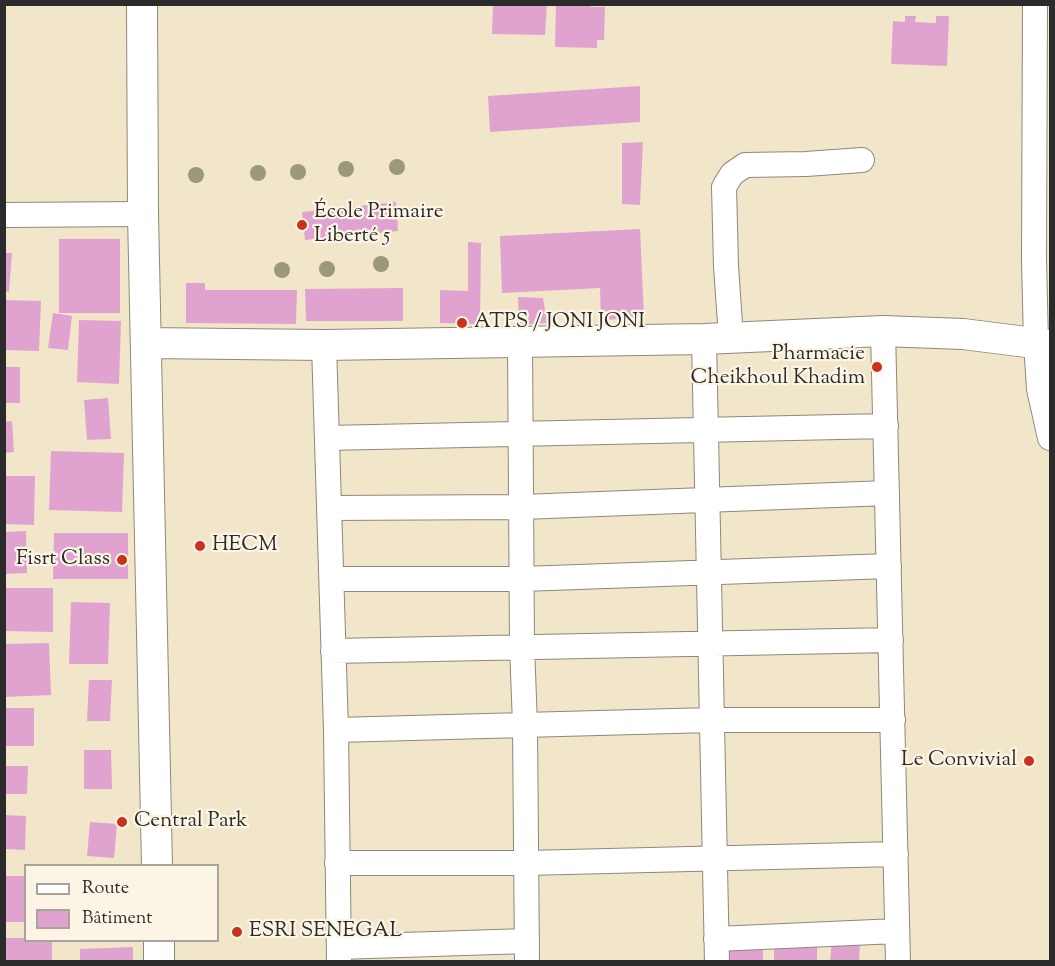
<!DOCTYPE html>
<html>
<head>
<meta charset="utf-8">
<style>
	body { margin:0 }
	#map { position:relative; width:1055px; height:966px; overflow:hidden; background:#f2e6ca; font-family:"Sorts Mill Goudy",serif }
	canvas { display:block }
	.frame { position:absolute; inset:0; border:6px solid #2b2b2b; pointer-events:none }
	.legend { position:absolute; left:24px; top:864px; width:195px; height:78px; box-sizing:border-box; background:#fcf5e5; border:2px solid #a8a49b; margin:0; padding:8px 10px; list-style:none; font-size:18px; color:#2b2b2b }
	.legend li { display:flex; align-items:center; gap:12px; height:30px }
	.legend b { width:30px; border:2px solid #a8a49b }
</style>
</head>
<body>
<div id="map">
<canvas width="1055" height="966"></canvas>
<div class="frame"></div>
<ul class="legend">
<li><b style="height:8px;background:#fff"></b>Route</li>
<li><b style="height:16px;background:#e0a3cf"></b>Bâtiment</li>
</ul>
</div>
<script>
const ctx = document.querySelector('canvas').getContext('2d');
ctx.lineJoin = 'round';
function fill(path, color) { ctx.fillStyle = color; ctx.fill(path, 'evenodd'); }
const toPath = rows => new Path2D(rows.map(r => 'M' + r).join(''));
function stroke(path, color, width, dash) { ctx.strokeStyle = color; ctx.lineWidth = width; ctx.lineCap = dash ? 'butt' : 'round'; ctx.setLineDash(dash || []); ctx.stroke(path); }
function write(font, color, halo, rows, align = 'center') {
  ctx.font = font + ' "Sorts Mill Goudy",serif'; ctx.lineWidth = 4.5; ctx.setLineDash([]); ctx.textBaseline = 'middle'; ctx.strokeStyle = halo; ctx.fillStyle = color; for (const [text, x, y, turn = 0] of rows) {
    ctx.save(); ctx.translate(x, y); ctx.rotate((+turn || 0) * Math.PI / 180); ctx.textAlign = isNaN(turn) ? turn : align; if (halo) ctx.strokeText(text, 0, 0); ctx.fillText(text, 0, 0); ctx.restore();
  }
}
fill(toPath([
	[493,4,547,4,545,35,492,34],
	[556,4,591,4,591,7,605,7,604,40,597,40,597,48,555,47],
	[905,16,916,16,915,22,936,23,936,16,949,16,947,66,891,64,893,21,905,22],
	[640,86,640,122,490,132,488,96],
	[643,142,640,205,622,204,622,143],
	[396,202,398,231,305,240,302,212],
	[640,229,644,318,601,320,600,288,502,293,500,236],
	[59,239,120,239,120,313,59,313],
	[468,242,481,243,480,324,440,323,440,290,468,291],
	[4,253,12,253,9,292,4,291],
	[186,283,205,283,205,290,297,290,296,324,186,323],
	[403,288,403,321,306,321,305,289],
	[518,297,543,298,547,323,519,325],
	[4,300,41,301,39,351,4,350],
	[53,313,72,316,68,350,48,348],
	[79,320,121,321,119,384,77,382],
	[4,367,20,367,20,403,4,403],
	[108,398,111,439,87,440,84,400],
	[12,421,14,452,4,453,4,422],
	[51,451,124,453,122,512,49,510],
	[4,476,35,476,34,525,4,524],
	[26,531,27,573,4,574,4,532],
	[54,533,128,533,128,579,53,579],
	[4,588,53,588,53,632,4,631],
	[71,602,110,603,108,664,69,664],
	[49,643,51,695,4,697,4,644],
	[89,680,112,680,110,721,87,721],
	[4,708,34,708,34,746,4,746],
	[84,750,111,750,112,789,84,789],
	[4,766,28,766,27,794,4,794],
	[4,815,26,816,25,850,4,849],
	[90,822,117,824,114,858,87,856],
	[4,876,26,876,26,922,4,922],
	[4,938,26,938,26,940,52,940,52,962,4,962],
	[832,941,860,942,859,962,830,962],
	[817,942,817,962,774,962,774,943],
	[133,947,133,962,80,962,80,949],
	[763,949,763,962,729,962,729,951]
]), '#e0a3cf');
const minor = toPath([
	[1035,4,1034,260,1036,342,1039,389,1050,438],
	[4,215,143,214],
	[883,331,898,962],
	[731,338,726,266,724,187,732,174,745,165,806,164,862,160],
	[704,339,717,962],
	[520,341,522,646,525,725,527,962],
	[324,345,336,730,339,962],
	[327,438,886,426],
	[329,508,522,507,887,493],
	[332,579,522,579,889,566],
	[333,651,891,640],
	[336,730,711,720,893,720],
	[337,863,526,863,896,854],
	[716,939,897,931],
	[339,947,527,941]
]);
const tertiary = toPath([
	[142,4,143,214,157,866],
	[147,343,324,345,704,339,883,331,963,334,1050,345],
	[159,940,159,962]
]);
stroke(minor, '#8e887a', 26);
stroke(tertiary, '#8e887a', 32);
stroke(minor, '#fff', 24);
stroke(tertiary, '#fff', 30);
ctx.fillStyle = '#9b987c';
for (const [x, y] of [
	[397,167],
	[346,169],
	[298,172],
	[258,173],
	[196,175],
	[381,264],
	[327,269],
	[282,270]
]) { ctx.beginPath(); ctx.arc(x, y, 8, 0, 2 * Math.PI); ctx.fill(); }
for (const [x, y, r, color] of [
	[302,225,6,"#c8321e"],
	[462,323,6,"#c8321e"],
	[877,367,6,"#c8321e"],
	[200,546,6,"#c8321e"],
	[122,560,6,"#c8321e"],
	[1029,761,6,"#c8321e"],
	[122,822,6,"#c8321e"],
	[237,932,6,"#c8321e"]
]) { const dot = new Path2D(); dot.arc(x, y, r, 0, 2 * Math.PI); ctx.fillStyle = color; ctx.fill(dot); stroke(dot, '#fcf5e5', 2); }
write('21px', '#2b2b2b', '#fcf5e5', [
	["École Primaire",314,213],
	["Liberté 5",314,237],
	["ATPS / JONI JONI",474,323],
	["Pharmacie",865,355,"right"],
	["Cheikhoul Khadim",865,379,"right"],
	["HECM",212,546],
	["Fisrt Class",110,560,"right"],
	["Le Convivial",1017,761,"right"],
	["Central Park",134,822],
	["ESRI SENEGAL",249,932]
], 'left');
</script>
</body>
</html>
